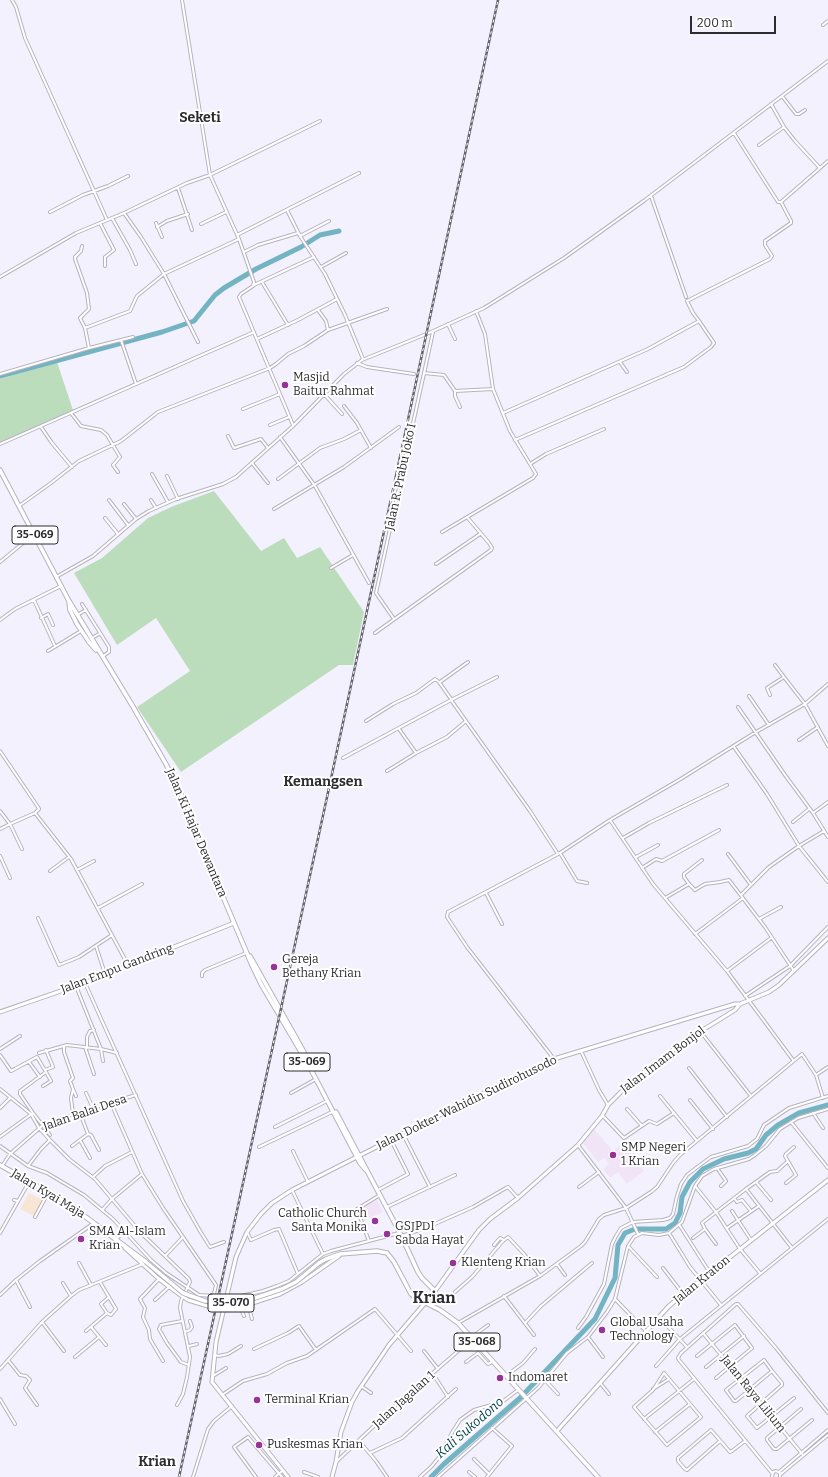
<!DOCTYPE html>
<html>
<head>
<meta charset="utf-8">
<style>
	body { margin:0 }
	#map { position:relative; width:828px; height:1477px; overflow:hidden; background:#f4f1ff; font-family:Bitter,serif }
	canvas { display:block }
	.scale { position:absolute; left:690px; top:16px; width:86px; height:18px; box-sizing:border-box; border:2px solid #2d2c31; border-top:0; padding-left:5px; font-size:12px; line-height:14px; white-space:nowrap; color:#2d2c31; -webkit-text-stroke:3px #fff; paint-order:stroke }
</style>
</head>
<body>
<div id="map">
<canvas width="828" height="1477"></canvas>
<div class="scale">200 m</div>
</div>
<script>
const ctx = document.querySelector('canvas').getContext('2d');
ctx.lineJoin = 'round';
function fill(path, color) { ctx.fillStyle = color; ctx.fill(path, 'evenodd'); }
const toPath = rows => new Path2D(rows.map(r => 'M' + r).join(''));
function stroke(path, color, width, dash) { ctx.strokeStyle = color; ctx.lineWidth = width; ctx.lineCap = dash ? 'butt' : 'round'; ctx.setLineDash(dash || []); ctx.stroke(path); }
function write(font, color, halo, rows, align = 'center') {
  ctx.font = font + ' Bitter,serif'; ctx.lineWidth = 4; ctx.setLineDash([]); ctx.textBaseline = 'middle'; ctx.strokeStyle = halo; ctx.fillStyle = color; for (const [text, x, y, turn = 0] of rows) {
    ctx.save(); ctx.translate(x, y); ctx.rotate((+turn || 0) * Math.PI / 180); ctx.textAlign = isNaN(turn) ? turn : align; if (halo) ctx.strokeText(text, 0, 0); ctx.fillText(text, 0, 0); ctx.restore();
  }
}
fill(toPath([
	[594,1129,613,1151,625,1141,644,1171,627,1184,618,1172,610,1178,603,1169,609,1164,604,1158,598,1162,582,1142],
	[377,1200,383,1212,364,1221,360,1209]
]), '#f2e4f7');
fill(toPath([
	[29,1193,43,1200,34,1216,20,1209]
]), '#f8e6d5');
fill(toPath([
	[57,362,73,410,0,442,0,379],
	[214,491,261,551,284,538,297,558,320,547,364,612,353,665,339,665,181,772,137,707,190,671,156,618,117,645,74,573,102,558,148,518,171,507]
]), '#bcddbb');
stroke(toPath([
	[0,376,162,332,194,321,215,295,224,288,256,269,301,247,320,235,339,231],
	[431,1477,444,1464,520,1398,595,1319,615,1278,618,1245,625,1233,635,1229,666,1229,675,1223,680,1213,682,1197,690,1182,703,1169,724,1159,748,1153,756,1149,766,1135,778,1125,799,1113,828,1105]
]), '#73b4c3', 5);
const street = toPath([
	[12,0,16,7,25,38,107,220],
	[182,0,210,175,239,239,254,282,253,286,241,294,239,297,293,425],
	[823,25,828,21],
	[782,96,796,114,799,114,805,110],
	[771,104,784,127,795,141,820,168],
	[759,145,784,127],
	[178,188,192,230],
	[651,196,686,297],
	[781,202,828,161],
	[287,210,300,236,325,274,345,315,363,359],
	[50,212,83,195,108,186,128,176],
	[124,213,141,237,164,274,198,342],
	[112,218,130,250,136,264],
	[100,223,114,250,105,257,105,266],
	[156,223,162,237],
	[201,224,226,212],
	[157,227,167,221,188,214],
	[237,235,359,173],
	[300,236,329,221],
	[82,246,81,251,75,257,75,259,87,293,89,309,80,318,85,328],
	[244,252,258,245,298,233],
	[321,267,346,253],
	[0,277,76,233,124,213,187,183,210,175,320,121],
	[262,282,288,325],
	[254,285,314,257],
	[318,310,326,321,328,330],
	[476,311,485,334,493,389],
	[699,321,693,313,687,301,770,259,772,256,765,245,765,241,791,223,791,221,781,202,778,202,734,133],
	[448,324,455,339],
	[257,339,298,320,337,299],
	[121,340,136,384],
	[89,348,133,337],
	[620,362,627,372],
	[357,363,367,367,414,374],
	[424,373,444,375,455,391,493,389,510,431,536,474,533,478,442,532],
	[0,374,89,348,85,328,130,311,137,296,164,274,239,239],
	[455,391,455,396,460,407],
	[324,394,342,414],
	[344,406,357,423,371,448],
	[243,409,280,394],
	[71,413,81,426,101,430,107,435,120,457,113,465,118,472],
	[503,413,648,349,699,321,714,343,711,347,684,367,515,440],
	[270,425,289,417],
	[41,427,52,443,72,467],
	[228,436,234,448,261,439,268,448],
	[280,437,315,486,369,583],
	[0,444,254,332],
	[252,463,268,483],
	[530,464,546,454,604,429],
	[152,474,168,502],
	[167,476,178,499],
	[278,479,320,448,344,439,361,430],
	[109,500,128,525],
	[151,500,156,508],
	[124,504,136,519],
	[19,506,51,483,79,461,121,441,158,412,270,368,276,364,288,354,304,346,328,330,387,309],
	[274,509,344,467,399,427],
	[105,518,118,534],
	[0,562,34,534],
	[436,564,480,534],
	[331,568,353,555],
	[56,577,93,556,136,519,149,511,176,499,223,484,236,477,293,426,344,374,362,360,429,333,484,308,564,258,645,200,828,61],
	[34,600,55,646],
	[82,604,109,647,109,652,103,656],
	[77,615,86,610],
	[41,618,48,614,53,625],
	[394,619,376,593,433,332],
	[0,620,15,609,61,586],
	[375,633,491,550,492,548,489,543,467,517],
	[92,638,99,634],
	[48,651,81,631],
	[775,665,784,677],
	[440,682,468,662],
	[770,695,767,688,784,677,805,704,828,746],
	[749,696,769,725],
	[451,700,530,811,558,854],
	[738,707,785,775,813,813,828,837],
	[366,721,393,704,416,693,435,679,439,682,451,699],
	[399,729,416,753],
	[799,740,818,727],
	[734,747,767,794,799,846,828,882],
	[0,751,38,807,39,809,35,813],
	[343,758,451,700,497,677],
	[387,771,416,753,447,737,466,721],
	[0,811,10,824,35,813,71,859,128,965],
	[813,813,828,802],
	[610,820,653,884,727,971,793,1060],
	[793,822,809,809],
	[0,829,10,824,22,849],
	[623,838,649,823,727,785],
	[560,853,577,881,587,883],
	[728,854,751,885],
	[0,856,10,878],
	[636,857,658,845],
	[642,868,656,859,662,861,719,830],
	[77,870,94,861],
	[50,871,69,857],
	[689,884,684,877,684,874,702,860],
	[486,893,502,924],
	[741,895,769,867,799,846,824,831],
	[665,898,689,884,695,890,705,884,720,882,729,880,765,927,794,971],
	[98,908,142,884],
	[38,918,59,965,79,957,112,935],
	[759,919,781,907],
	[695,934,743,898],
	[96,946,105,974],
	[727,971,771,938],
	[202,976,202,973,205,970,246,953],
	[85,983,183,1201,200,1231,210,1247,224,1242],
	[76,986,101,1049,103,1061],
	[745,996,790,966,828,927],
	[700,1031,751,1096],
	[64,1046,64,1052,73,1078,70,1081,73,1089,71,1098,73,1114],
	[85,1047,94,1074],
	[87,1047,87,1037,90,1031,94,1030],
	[0,1049,20,1036],
	[581,1051,599,1090,608,1105],
	[39,1053,67,1045,101,1049,117,1053],
	[0,1055,11,1071,37,1057,46,1072,20,1091,20,1094,33,1113,0,1137],
	[554,1059,467,947,447,917,448,912,560,853,610,820,679,780,751,735,805,704,828,684],
	[29,1062,40,1077],
	[689,1068,727,1117],
	[45,1070,53,1067,46,1050],
	[816,1075,828,1067],
	[43,1086,51,1081,46,1072],
	[0,1089,31,1114,39,1128,50,1140,69,1159,95,1179,140,1232,189,1279,190,1282,181,1301,180,1308,190,1357,187,1377,183,1394,177,1405],
	[73,1089,76,1096],
	[86,1093,93,1108],
	[291,1093,316,1079],
	[660,1096,697,1141],
	[690,1100,713,1129],
	[111,1103,142,1174,163,1208,216,1285,211,1307],
	[0,1108,10,1098],
	[627,1109,642,1126],
	[33,1113,50,1135],
	[80,1113,88,1134,91,1135,99,1150],
	[813,1113,823,1128],
	[603,1116,624,1138,649,1121,657,1124,674,1113],
	[791,1122,828,1168],
	[275,1127,327,1101],
	[88,1134,80,1140,90,1158],
	[403,1134,430,1187],
	[578,1145,626,1208,638,1234],
	[0,1146,28,1166,47,1173,84,1195,113,1219,151,1260,166,1273,199,1295,214,1296],
	[72,1146,80,1140],
	[259,1147,332,1112],
	[293,1151,308,1182],
	[2,1166,10,1154,42,1126,73,1114,136,1095],
	[28,1166,41,1149,50,1140],
	[717,1168,726,1181,721,1186],
	[93,1177,105,1166,132,1152],
	[756,1182,771,1200],
	[786,1183,796,1175,785,1156,786,1154,794,1147],
	[695,1186,716,1212,740,1249,760,1273],
	[579,1187,599,1172],
	[746,1189,792,1248],
	[292,1190,323,1254],
	[378,1190,408,1174,391,1140],
	[734,1198,737,1202,742,1200,751,1211],
	[14,1200,18,1201],
	[387,1207,455,1175],
	[103,1209,112,1199,142,1174],
	[732,1211,751,1240],
	[35,1217,48,1193],
	[680,1226,710,1273],
	[727,1228,759,1206],
	[247,1232,251,1240,274,1230,279,1229,298,1274],
	[0,1233,29,1182],
	[669,1233,690,1267,721,1305],
	[402,1236,428,1227,473,1207,506,1188,508,1187,518,1198],
	[693,1238,705,1229],
	[116,1239,125,1231],
	[369,1241,357,1209,380,1195],
	[716,1244,705,1229,702,1223,746,1189,770,1172,777,1171,787,1162],
	[494,1245,500,1238,504,1240],
	[628,1246,657,1277],
	[166,1255,183,1237],
	[79,1263,91,1285],
	[557,1264,565,1275],
	[663,1268,683,1294],
	[159,1279,140,1299,145,1308,143,1317,149,1330,150,1339,163,1361],
	[16,1280,30,1307],
	[100,1282,116,1309,111,1315,107,1313],
	[63,1283,71,1296],
	[455,1292,472,1277,502,1242,508,1237,524,1254,540,1276],
	[0,1295,16,1280,40,1261,94,1223],
	[504,1296,534,1335],
	[227,1298,236,1297,263,1291,277,1286,289,1281,323,1254,331,1251,399,1233],
	[615,1299,646,1331],
	[155,1300,169,1287],
	[252,1303,250,1311,252,1319],
	[240,1307,244,1316],
	[659,1317,686,1346],
	[182,1321,161,1325,159,1329,167,1343,181,1362,189,1365],
	[42,1322,64,1351],
	[458,1323,540,1276,581,1246,585,1242,599,1219,604,1215,626,1208,651,1192,657,1187,673,1163,680,1155,802,1054,816,1075,823,1098],
	[525,1323,541,1306,592,1263],
	[91,1327,106,1345],
	[578,1328,586,1317,604,1284,612,1244,616,1236,621,1228,633,1222,663,1220,670,1218,673,1214,677,1196,681,1184,687,1175,696,1168,711,1157,748,1146,757,1139,764,1125,789,1108,828,1096],
	[86,1331,107,1313,101,1304,108,1298],
	[185,1332,190,1330,192,1327,190,1321],
	[703,1333,803,1455],
	[472,1337,488,1325],
	[588,1337,603,1357],
	[189,1346,197,1344],
	[254,1349,288,1333,299,1326,316,1350],
	[424,1351,438,1369],
	[215,1355,219,1356,228,1354,241,1346],
	[697,1356,735,1325,752,1348,716,1378],
	[75,1357,99,1337],
	[8,1360,20,1375,26,1376,30,1380,25,1388,37,1405],
	[764,1360,772,1371,736,1401,734,1401,726,1390,764,1360],
	[466,1362,478,1353,488,1364,492,1362],
	[656,1366,680,1339,828,1219],
	[706,1367,744,1336],
	[0,1369,42,1322,71,1296,79,1290,143,1264],
	[772,1371,782,1383,782,1385,747,1416,757,1428,794,1398],
	[664,1373,701,1417,667,1445,634,1407,653,1390,664,1373],
	[433,1374,448,1397],
	[507,1375,523,1363,535,1349],
	[213,1376,226,1368],
	[545,1380,558,1394],
	[601,1384,609,1394],
	[361,1386,371,1393],
	[653,1389,669,1379],
	[222,1395,243,1381,267,1374,287,1363,307,1356,375,1309,411,1351],
	[0,1399,15,1424],
	[801,1409,767,1438,767,1440,774,1449,777,1449,812,1420],
	[644,1419,694,1379],
	[655,1432,690,1404],
	[359,1441,376,1461,387,1477],
	[720,1441,687,1470,685,1469,678,1461,678,1458,711,1430,730,1452,732,1451,745,1441],
	[370,1453,402,1438,456,1389],
	[474,1459,489,1474],
	[336,1462,396,1405,472,1339],
	[304,1472,318,1477],
	[469,1472,475,1477],
	[779,1472,828,1430],
	[772,1473,679,1360,678,1358,681,1353,736,1304,738,1304,776,1348,828,1413],
	[781,1474,828,1435],
	[193,1477,208,1429,214,1421,232,1406],
	[256,1477,234,1447,248,1437,282,1477],
	[275,1477,282,1471],
	[420,1477,432,1466,440,1456,453,1431,460,1420,474,1410,502,1402,518,1390],
	[438,1477,538,1388,567,1353,588,1337,607,1312,615,1299,628,1246,634,1237,642,1233,659,1235,669,1233,682,1222,695,1186,702,1176,714,1169,749,1159,755,1155,766,1146,780,1129,798,1118,828,1109],
	[487,1477,512,1446,492,1428],
	[772,1477,773,1472,776,1471,780,1473,780,1477]
]);
const secondary = toPath([
	[0,1012,84,983,234,923],
	[125,1248,159,1279,179,1294,188,1300,211,1307],
	[435,1291,479,1230,490,1219,518,1198,578,1145,602,1116,608,1105,631,1082,685,1041,735,1010,740,1004,769,992,779,985,828,938],
	[224,1309,240,1307,280,1294,302,1282,339,1256],
	[557,1431,668,1307,683,1294,828,1180],
	[288,1477,212,1382,216,1342,236,1257,247,1232,261,1214,272,1203,292,1190,451,1109,554,1059,735,1004,740,1004],
	[332,1477,336,1462,341,1432,352,1402,358,1391,389,1345,425,1303]
]);
const primary = toPath([
	[0,470,69,601,132,705,166,764,186,805,202,847,251,963,261,984,307,1062,360,1163,366,1170],
	[69,602,70,610,77,624,89,642,96,650],
	[250,956,304,1052],
	[336,1112,400,1233,418,1272,422,1278,435,1291,425,1303],
	[0,1165,67,1203,146,1262],
	[319,1263,326,1259,340,1254,377,1251,387,1253,394,1262,411,1294,416,1298,440,1310,458,1323,598,1477]
]);
stroke(street, '#b6b2bf', 4);
stroke(secondary, '#b6b2bf', 5);
stroke(primary, '#b6b2bf', 5.5);
stroke(street, '#fff', 2);
stroke(secondary, '#fff', 3);
stroke(primary, '#fff', 3.5);
const rail = toPath([
	[179,1477,329,788,498,0]
]);
stroke(rail, '#65636b', 2.5);
stroke(rail, '#fff', 1, [3]);
const primaryBridge = toPath([
	[146,1262,183,1293,205,1301,227,1303,252,1299,282,1289,296,1282,319,1263]
]);
stroke(primaryBridge, '#b6b2bf', 5.5, []);
stroke(primaryBridge, '#fff', 3.5);
for (const [x, y, r, color] of [
	[285,385,4,"#983297"],
	[274,967,4,"#983297"],
	[613,1155,4,"#983297"],
	[375,1221,4,"#983297"],
	[387,1234,4,"#983297"],
	[81,1239,4,"#983297"],
	[453,1263,4,"#983297"],
	[602,1330,4,"#983297"],
	[500,1378,4,"#983297"],
	[257,1400,4,"#983297"],
	[259,1445,4,"#983297"]
]) { const dot = new Path2D(); dot.arc(x, y, r, 0, 2 * Math.PI); ctx.fillStyle = color; ctx.fill(dot); stroke(dot, '#fff', 1.5); }
for (const [x, y, w] of [
	[35,535,46],
	[307,1062,46],
	[231,1303,46],
	[477,1342,46]
]) { const box = new Path2D(); box.roundRect(x - w / 2, y - 9, w, 18, 3); ctx.fillStyle = '#fff'; ctx.fill(box); stroke(box, '#2d2c31', 1); }
write('bold 11px', '#2d2c31', null, [
	["35-069",35,535],
	["35-069",307,1062],
	["35-070",231,1303],
	["35-068",477,1342]
]);
write('12px', '#2d2c31', '#fff', [
	["Masjid",293,378],
	["Baitur Rahmat",293,392],
	["Gereja",282,960],
	["Bethany Krian",282,974],
	["SMP Negeri",621,1148],
	["1 Krian",621,1162],
	["Catholic Church",367,1214,"right"],
	["Santa Monika",367,1228,"right"],
	["GSJPDI",395,1227],
	["Sabda Hayat",395,1241],
	["SMA Al-Islam",89,1232],
	["Krian",89,1246],
	["Klenteng Krian",461,1263],
	["Global Usaha",610,1323],
	["Technology",610,1337],
	["Indomaret",508,1378],
	["Terminal Krian",265,1400],
	["Puskesmas Krian",267,1445]
], 'left');
write('12px', '#2d2c31', '#fff', [
	["Jalan R. Prabu Joko I",401,477,-78],
	["Jalan Ki Hajar Dewantara",196,833,67],
	["Jalan Empu Gandring",117,969,-21],
	["Jalan Imam Bonjol",663,1060,-37],
	["Jalan Dokter Wahidin Sudirohusodo",467,1103,-26],
	["Jalan Balai Desa",85,1113,-19],
	["Jalan Kyai Maja",48,1194,31],
	["Jalan Kraton",702,1280,-39],
	["Jalan Raya Lilium",753,1394,51],
	["Jalan Jagalan 1",404,1400,-42]
]);
write('italic 13px', '#003f4a', '#fff', [
	["Kali Sukodono",470,1428,-41]
]);
write('bold 14px', '#2d2c31', '#fff', [
	["Seketi",200,118],
	["Kemangsen",323,782],
	["Krian",157,1462]
]);
write('bold 16px', '#2d2c31', '#fff', [
	["Krian",434,1299]
]);
</script>
</body>
</html>
